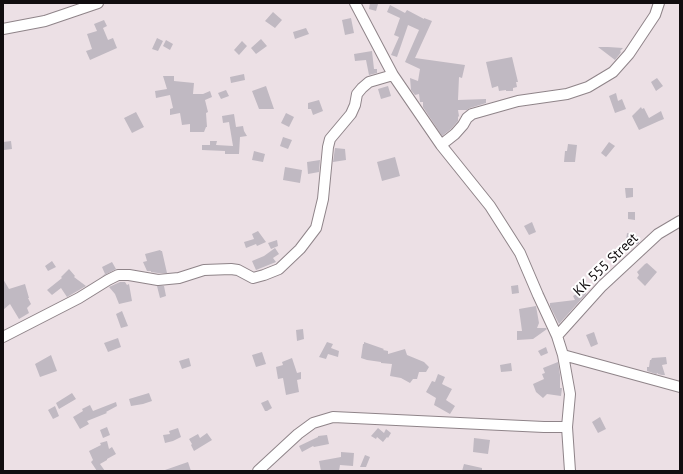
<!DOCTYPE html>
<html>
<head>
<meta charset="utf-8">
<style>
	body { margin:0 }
	#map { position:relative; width:683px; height:474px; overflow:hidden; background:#ece0e5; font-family:"PT Sans",sans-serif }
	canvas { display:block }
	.frame { position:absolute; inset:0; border:4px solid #110d0f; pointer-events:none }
</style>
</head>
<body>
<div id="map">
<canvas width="683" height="474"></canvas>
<div class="frame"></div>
</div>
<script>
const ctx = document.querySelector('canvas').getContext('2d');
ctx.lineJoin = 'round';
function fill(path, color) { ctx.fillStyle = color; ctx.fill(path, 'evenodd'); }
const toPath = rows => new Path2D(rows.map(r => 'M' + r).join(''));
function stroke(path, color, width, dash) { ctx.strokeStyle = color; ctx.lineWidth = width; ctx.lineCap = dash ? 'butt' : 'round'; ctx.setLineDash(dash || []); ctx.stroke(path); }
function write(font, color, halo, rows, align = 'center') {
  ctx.font = font + ' "PT Sans",sans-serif'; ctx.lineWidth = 4; ctx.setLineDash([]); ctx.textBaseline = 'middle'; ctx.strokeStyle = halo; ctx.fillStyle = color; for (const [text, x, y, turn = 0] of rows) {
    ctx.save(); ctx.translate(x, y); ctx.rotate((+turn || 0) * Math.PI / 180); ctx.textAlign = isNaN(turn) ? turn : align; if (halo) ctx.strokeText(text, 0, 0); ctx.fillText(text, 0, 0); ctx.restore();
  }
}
fill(toPath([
	[370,3,378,4,376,11,369,9],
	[390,5,405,13,407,10,424,19,424,18,432,21,415,58,465,65,462,78,459,77,458,100,486,99,486,103,470,108,467,110,458,110,459,116,458,117,458,121,451,129,442,136,423,107,423,102,420,102,419,94,415,95,411,90,410,78,418,81,420,69,405,62,419,30,408,25,397,57,391,55,399,37,394,35,400,18,387,12],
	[273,12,282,20,275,28,265,21],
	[351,18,354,33,345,35,342,20],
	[104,20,107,26,103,28,108,40,113,38,117,48,90,60,86,51,92,49,87,34,97,31,94,24],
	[306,28,309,34,295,39,293,32],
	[157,38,163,41,158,51,152,49],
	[261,39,267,46,256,54,251,48],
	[166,40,173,44,170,50,163,46],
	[242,41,247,46,239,55,234,50],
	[598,47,608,47,623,48,620,51,621,52,619,55,615,60],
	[372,51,374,69,377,69,377,73,369,75,366,60,355,61,354,54],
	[512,57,518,82,516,82,517,87,513,88,513,91,506,91,506,90,499,91,498,86,492,88,486,62],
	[244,74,245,80,231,83,230,77],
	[163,76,174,76,174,81,194,83,193,94,203,94,210,91,212,97,205,100,208,112,206,113,207,127,206,127,204,132,190,132,190,124,182,125,180,113,170,115,170,109,173,108,170,95,156,98,155,91,167,89],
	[657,78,663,86,656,91,651,82],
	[266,86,274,109,259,109,252,91],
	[388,86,391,96,381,99,378,89],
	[226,90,229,96,221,99,218,93],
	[616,93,618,101,622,99,626,109,615,113,609,96],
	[319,100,323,111,313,115,311,109,308,109,308,103],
	[641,107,642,109,644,108,649,118,661,111,664,119,659,121,639,130,632,116],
	[136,112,144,127,132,133,124,118],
	[286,113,294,117,289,127,281,123],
	[234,114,236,127,243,126,244,131,247,136,240,137,239,154,225,154,225,151,202,150,202,145,210,145,210,141,217,141,216,145,233,146,229,122,223,123,222,116],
	[283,137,292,140,288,149,280,146],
	[11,141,12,149,4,150,3,142],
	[609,142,615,146,606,157,601,153],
	[568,144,577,145,575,162,564,162,565,151,567,151],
	[335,148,345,149,346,160,333,162],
	[254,151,265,154,263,162,252,160],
	[395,157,400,176,382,181,377,162],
	[320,160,319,172,308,174,307,162],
	[285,167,302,170,300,183,283,180],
	[625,188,633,188,633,197,626,198],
	[628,212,635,212,635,220,628,219],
	[532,222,536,232,529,235,524,226],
	[258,231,266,242,257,246,256,244,246,248,244,242,254,239,252,234],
	[627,233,639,237,639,243,638,244,632,244,632,241,626,241],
	[277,240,278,246,271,249,268,243],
	[275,248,279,254,273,258,276,262,256,270,252,261,264,256],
	[160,250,161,251,162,251,167,273,158,273,151,272,151,271,147,271,143,262,147,261,145,254],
	[52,261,56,267,48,271,45,266],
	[112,262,116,269,101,277,105,274,102,267],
	[647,263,657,272,645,286,637,278,639,275,637,272,645,264],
	[69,269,75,276,74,277,86,286,67,297,61,288,52,295,47,290,62,278,61,277],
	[3,279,9,289,25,284,29,298,28,298,31,304,27,308,29,313,19,319,10,304,3,310],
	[120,282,125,282,127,285,129,284,132,301,119,304,115,294,109,287],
	[518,285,519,293,512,294,511,286],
	[157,286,164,286,166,296,160,298],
	[585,289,586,294,559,324,550,306,550,303,575,300,573,296],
	[536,306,539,323,537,328,546,328,547,329,533,339,517,340,517,331,522,331,519,309],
	[122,311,128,326,121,328,116,314],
	[303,329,304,339,297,341,296,330],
	[594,332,598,344,591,347,586,335],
	[118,338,121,347,108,352,104,343],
	[327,342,333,344,331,348,339,351,338,357,328,354,326,359,319,357],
	[364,342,384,349,383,350,388,351,388,354,405,349,407,355,424,362,429,367,426,372,419,372,417,379,413,379,410,383,401,378,390,376,392,364,381,363,381,362,367,360,361,358,363,344,364,344],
	[546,347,548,353,541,356,538,351],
	[262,352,266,364,256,367,252,355],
	[51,355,57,371,40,377,35,364],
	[666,357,667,364,662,365,665,375,662,375,658,374,658,373,656,374,647,371,647,367,649,367,650,360,651,360,652,358],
	[189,358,191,366,182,369,179,361],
	[292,358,297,373,301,372,301,379,297,380,299,392,286,395,283,378,278,379,276,367,283,365,282,362],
	[558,362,560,375,560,388,562,388,561,396,547,394,543,398,536,392,533,384,544,379,542,374,545,373,543,368],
	[511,363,512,371,501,372,500,365],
	[438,374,445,377,442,384,452,389,446,400,455,406,450,414,434,405,436,398,426,392,432,381,435,382],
	[72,393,76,399,59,409,56,403],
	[149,393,152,401,143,404,131,406,129,399],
	[268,400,272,408,267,411,265,411,261,403],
	[116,402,117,406,106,412,107,413,87,421,89,424,80,429,73,417,83,411,82,409,90,405,93,411],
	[55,406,59,416,53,419,48,410],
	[600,417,606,429,598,433,592,422],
	[107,427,110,435,103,438,100,430],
	[178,428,181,437,173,441,165,443,163,435,170,434,169,431],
	[378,428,384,433,386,429,391,433,388,438,387,437,383,442,377,437,376,439,371,436],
	[207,433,212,440,194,451,191,445,192,444,189,439,198,434,200,438],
	[327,435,329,444,314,447,313,446,302,452,299,446,318,437,318,436],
	[474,438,490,440,488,454,473,452],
	[107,441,109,449,112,447,116,454,107,459,107,460,100,464,105,471,97,471,91,462,93,460,89,451,101,445,100,443],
	[341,452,354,453,353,466,340,465,339,471,321,471,319,461,341,457],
	[365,455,370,457,366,467,360,467],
	[188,462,191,471,166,471,165,470],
	[464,464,482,468,482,471,462,471]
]), '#c0b9c2');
const minor = toPath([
	[3,29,45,21,98,3],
	[441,145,455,134,463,125,467,118,472,114,518,101,567,94,588,87,613,72,629,54,655,15,659,3],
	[557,336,602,286,658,234,680,221],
	[3,337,79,298,108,280,118,275,129,275,158,280,179,278,204,270,231,269,238,270,253,278,264,275,279,269,300,249,316,228,323,199,328,147,330,139,351,114,355,105,357,94,362,88,369,82,393,75],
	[563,355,680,387],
	[567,427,570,471],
	[258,471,298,434,313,423,333,417,544,427,567,427,570,394,563,355,557,336,538,295,520,253,490,206,441,145,393,75,355,3]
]);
stroke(minor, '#8f8489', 12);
stroke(minor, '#fff', 10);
write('14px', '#110d0f', '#fff', [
	["KK 555 Street",606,265,-44]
]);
</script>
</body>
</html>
